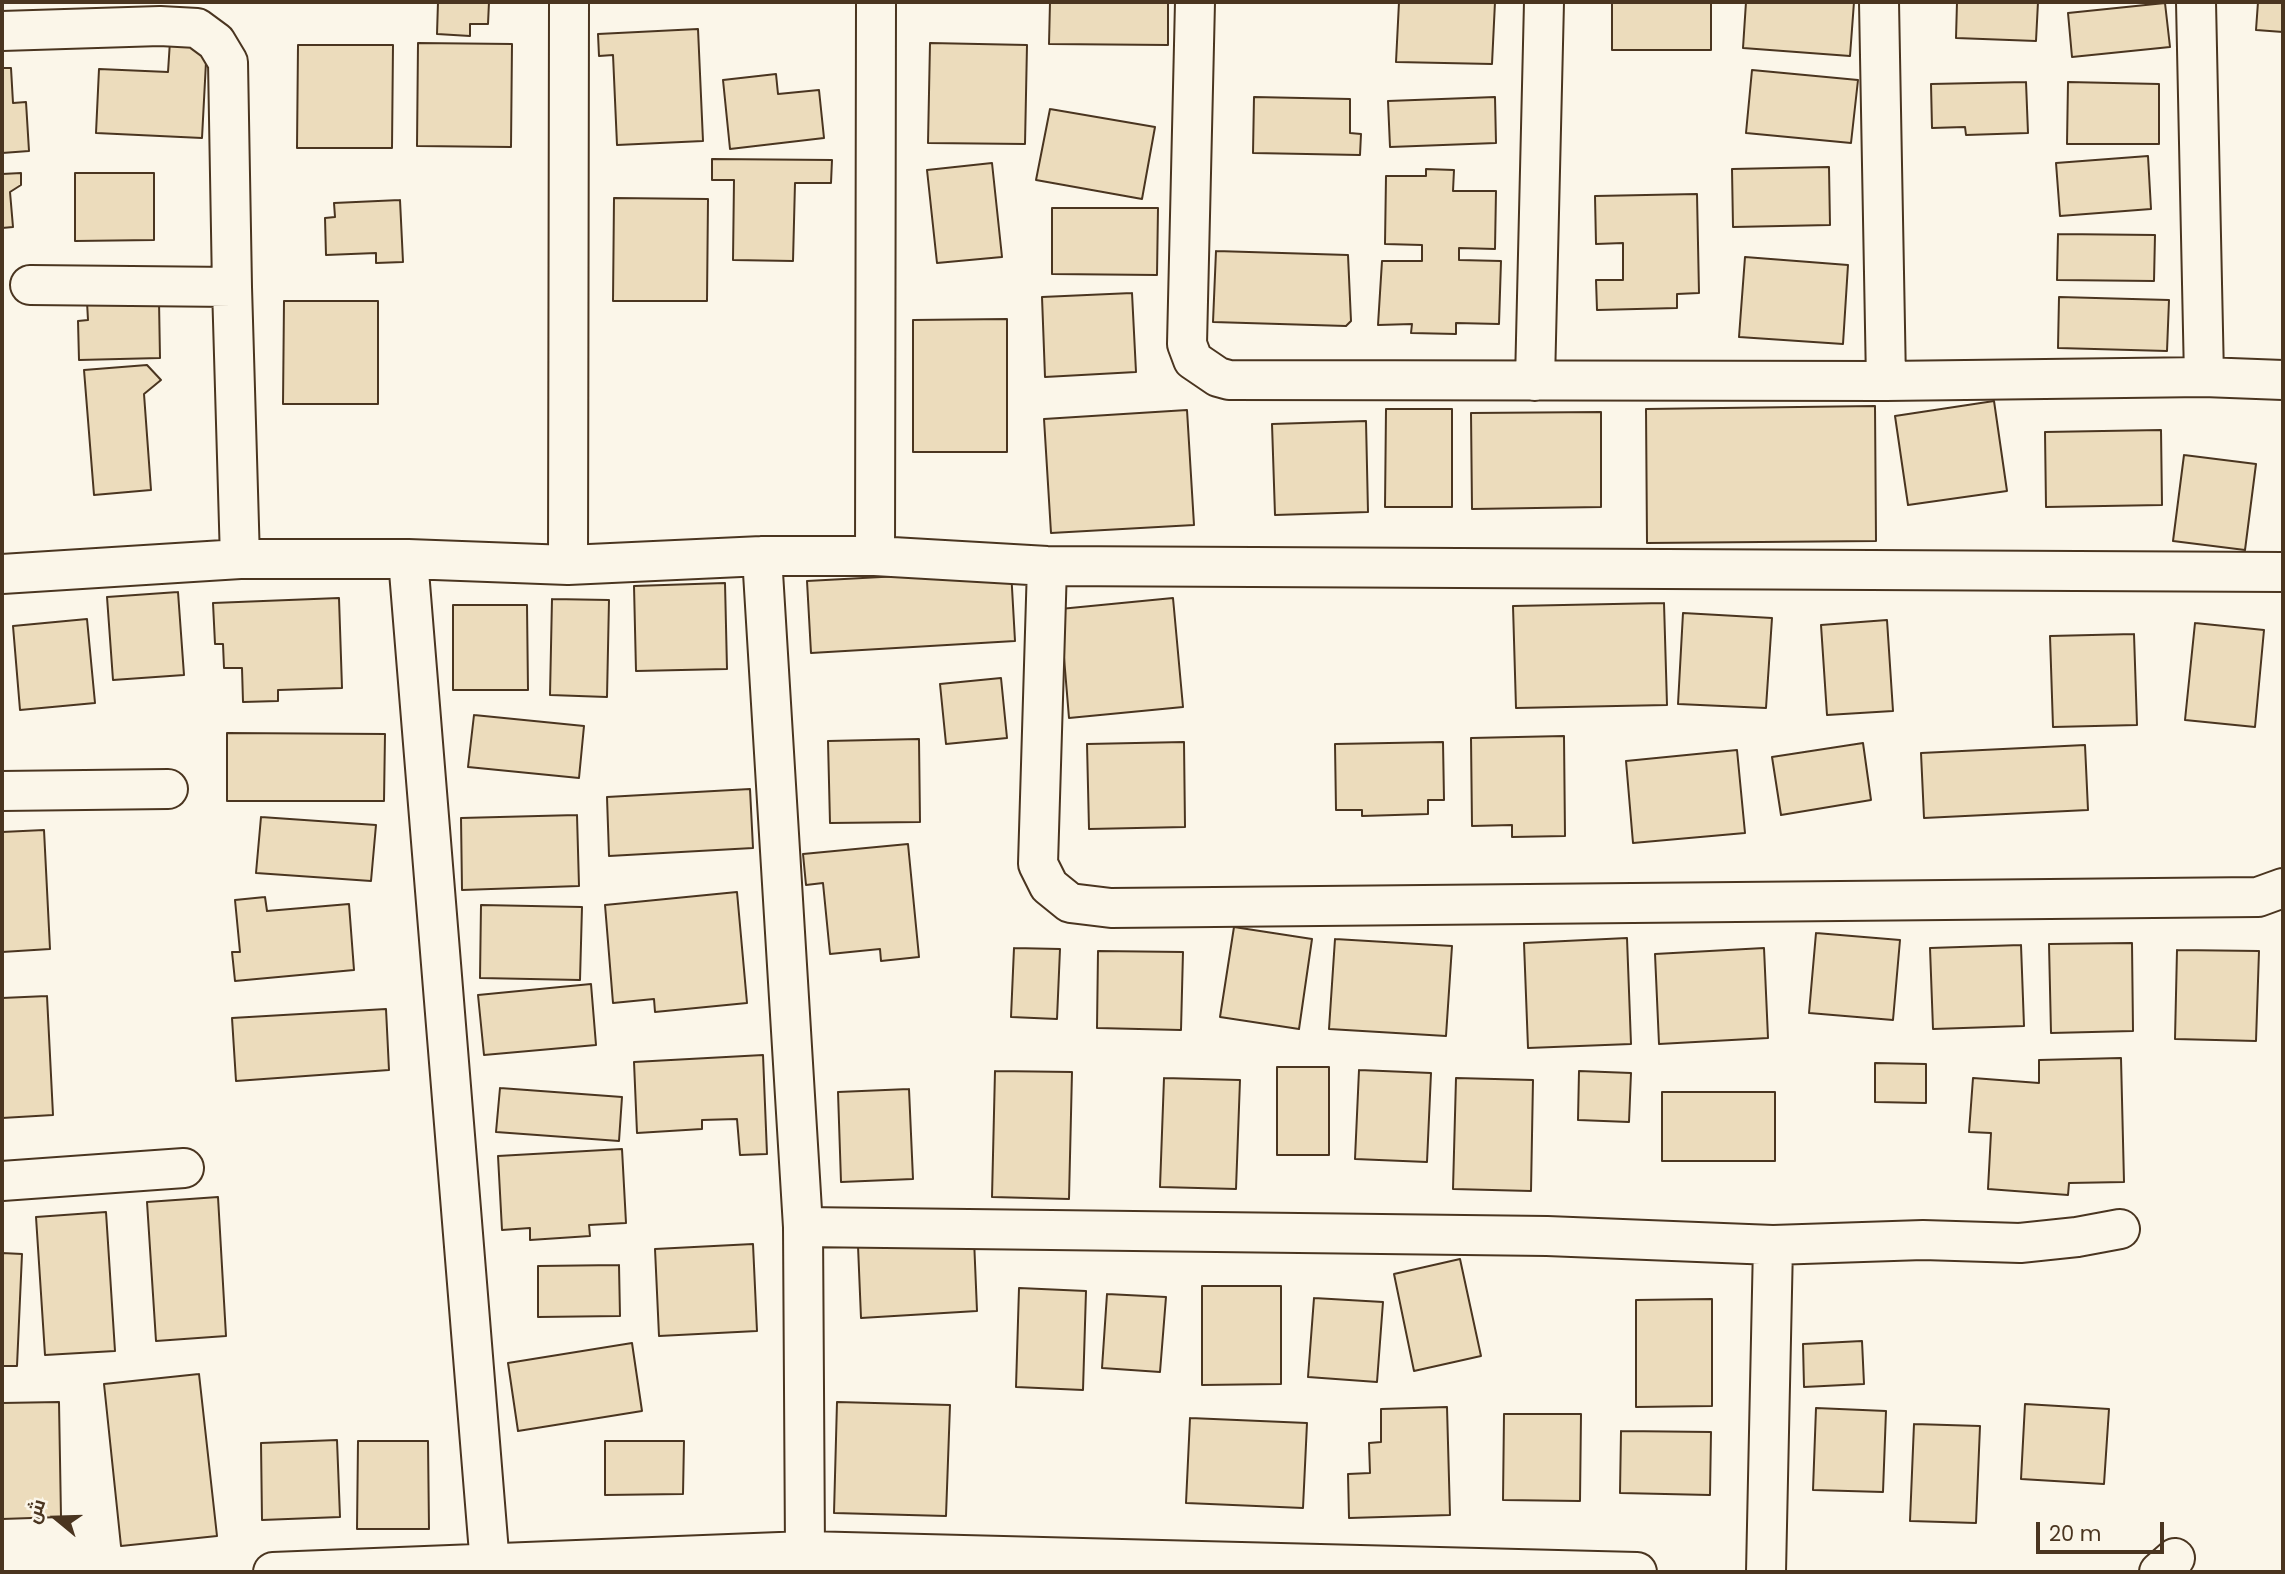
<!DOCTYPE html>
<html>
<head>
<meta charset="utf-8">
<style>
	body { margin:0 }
	#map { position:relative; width:2285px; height:1574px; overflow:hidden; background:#fbf6e9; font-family:Poppins,Cairo,sans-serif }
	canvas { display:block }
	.frame { position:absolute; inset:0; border:4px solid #4a3520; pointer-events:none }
	.north { position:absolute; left:21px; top:1483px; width:70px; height:70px; -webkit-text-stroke:5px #fbf6e9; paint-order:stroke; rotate:289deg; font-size:19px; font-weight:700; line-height:28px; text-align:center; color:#4a3520 }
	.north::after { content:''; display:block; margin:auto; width:24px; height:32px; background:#4a3520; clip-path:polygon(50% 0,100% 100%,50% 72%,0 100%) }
	.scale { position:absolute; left:2036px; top:1522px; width:128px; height:32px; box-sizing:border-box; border:4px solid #4a3520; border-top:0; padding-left:9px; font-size:21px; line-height:24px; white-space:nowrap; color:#4a3520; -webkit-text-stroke:5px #fbf6e9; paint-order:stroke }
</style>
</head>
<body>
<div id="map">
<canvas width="2285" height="1574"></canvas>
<div class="frame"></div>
<div class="north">ش</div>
<div class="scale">20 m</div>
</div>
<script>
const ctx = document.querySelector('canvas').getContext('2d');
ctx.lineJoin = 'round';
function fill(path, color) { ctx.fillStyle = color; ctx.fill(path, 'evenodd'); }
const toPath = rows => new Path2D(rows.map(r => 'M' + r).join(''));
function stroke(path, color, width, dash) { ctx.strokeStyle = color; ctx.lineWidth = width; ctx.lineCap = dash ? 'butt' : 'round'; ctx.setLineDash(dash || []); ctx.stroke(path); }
const building = toPath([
	[438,2,489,2,488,24,470,24,470,36,437,34,438,2],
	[1050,2,1168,2,1168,45,1049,44,1050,2],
	[1399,2,1495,2,1492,64,1396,62,1399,2],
	[1612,2,1711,2,1711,50,1612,50,1612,2],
	[1746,2,1854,2,1850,56,1743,48,1746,2],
	[1957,2,2038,2,2036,41,1956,38,1957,2],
	[2258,2,2283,2,2283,32,2256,30,2258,2],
	[2165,3,2170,47,2072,57,2068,13,2165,3],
	[698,29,703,141,617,145,613,55,599,56,598,34,698,29],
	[170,41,207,43,202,138,96,133,99,69,168,72,170,41],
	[418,43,512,44,511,147,417,146,418,43],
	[930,43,1027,45,1025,144,928,143,930,43],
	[298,45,393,45,392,148,297,148,298,45],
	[2,68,11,68,13,103,26,102,29,151,2,153,2,68],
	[1752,70,1858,80,1851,143,1746,133,1752,70],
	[776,74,778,94,819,90,824,138,730,149,723,80,776,74],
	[2026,82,2028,133,1966,135,1965,127,1932,128,1931,84,2026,82],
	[2068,82,2159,84,2159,144,2067,144,2068,82],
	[1254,97,1350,99,1350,133,1361,134,1360,155,1253,153,1254,97],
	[1495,97,1496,143,1390,147,1388,101,1495,97],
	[1050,109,1155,127,1142,199,1036,180,1050,109],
	[2148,156,2151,209,2060,216,2056,163,2148,156],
	[712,159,832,160,831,183,795,183,793,261,733,260,734,180,712,180,712,159],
	[992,163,1002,257,937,263,927,170,992,163],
	[1829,167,1830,225,1733,227,1732,169,1829,167],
	[1426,169,1454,170,1453,191,1496,191,1495,249,1459,248,1459,260,1501,261,1499,324,1456,323,1456,334,1411,333,1412,324,1378,325,1382,261,1422,261,1422,245,1385,244,1386,176,1426,176,1426,169],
	[21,173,21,185,10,192,13,227,2,228,2,174,21,173],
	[75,173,154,173,154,240,75,241,75,173],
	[1697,194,1699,293,1677,294,1677,308,1597,310,1596,280,1623,280,1623,243,1596,244,1595,196,1697,194],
	[614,198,708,199,707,301,613,301,614,198],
	[400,200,403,262,376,263,376,253,326,255,325,218,335,217,334,203,400,200],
	[1052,208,1158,208,1157,275,1052,274,1052,208],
	[2058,234,2155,235,2154,281,2057,280,2058,234],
	[1216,251,1348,255,1351,321,1346,326,1213,322,1216,251],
	[1745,257,1848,265,1843,344,1739,337,1745,257],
	[1132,293,1136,372,1045,377,1042,297,1132,293],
	[2059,297,2169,300,2167,351,2058,348,2059,297],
	[159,301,160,358,79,360,78,321,88,320,87,302,159,301],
	[284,301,378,301,378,404,283,404,284,301],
	[1007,319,1007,452,913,452,913,320,1007,319],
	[147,365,161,380,144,394,151,490,94,495,84,370,147,365],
	[1994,401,2007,491,1908,505,1895,416,1994,401],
	[1875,406,1876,541,1647,543,1646,409,1875,406],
	[1386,409,1452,409,1452,507,1385,507,1386,409],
	[1187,410,1194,525,1051,533,1044,419,1187,410],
	[1601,412,1601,507,1472,509,1471,413,1601,412],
	[1366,421,1368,512,1275,515,1272,424,1366,421],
	[2161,430,2162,505,2046,507,2045,432,2161,430],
	[2184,455,2256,464,2245,550,2173,541,2184,455],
	[1011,570,1015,641,811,653,807,581,1011,570],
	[725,583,727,669,636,671,634,586,725,583],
	[178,592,184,675,113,680,107,597,178,592],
	[339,598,342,688,278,690,278,701,243,702,242,668,224,668,223,644,215,644,213,603,339,598],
	[1173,598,1183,707,1069,718,1060,609,1173,598],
	[552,599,609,600,607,697,550,695,552,599],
	[1664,603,1667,705,1516,708,1513,606,1664,603],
	[453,605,527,605,528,690,453,690,453,605],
	[1683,613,1772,618,1766,708,1678,704,1683,613],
	[87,619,95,703,20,710,13,626,87,619],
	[1887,620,1893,711,1827,715,1821,625,1887,620],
	[2195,623,2264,630,2255,727,2185,720,2195,623],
	[2134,634,2137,725,2053,727,2050,636,2134,634],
	[1001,678,1007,738,946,744,940,684,1001,678],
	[474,715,584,726,579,778,468,767,474,715],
	[227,733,385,734,384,801,227,801,227,733],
	[1564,736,1565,836,1512,837,1512,825,1472,826,1471,738,1564,736],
	[919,739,920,822,830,823,828,741,919,739],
	[1184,742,1185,827,1089,829,1087,744,1184,742],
	[1443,742,1444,800,1428,800,1428,814,1362,816,1362,810,1336,810,1335,744,1443,742],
	[1863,743,1871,800,1781,815,1772,757,1863,743],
	[2085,745,2088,810,1924,818,1921,753,2085,745],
	[1737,750,1745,833,1633,843,1626,761,1737,750],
	[750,789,753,848,609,856,607,797,750,789],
	[577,815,579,886,462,890,461,818,577,815],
	[261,817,376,825,371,881,256,873,261,817],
	[44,830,50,949,2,952,2,832,44,830],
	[908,844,919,957,881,961,880,949,830,954,823,883,806,885,803,854,908,844],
	[737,892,747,1003,655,1012,654,999,613,1003,605,905,737,892],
	[265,897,267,911,349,904,354,970,235,981,232,952,240,952,235,900,265,897],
	[481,905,582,907,580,980,480,978,481,905],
	[1234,927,1312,939,1299,1029,1220,1017,1234,927],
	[1816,933,1900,940,1893,1020,1809,1013,1816,933],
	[1627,938,1631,1044,1528,1048,1524,943,1627,938],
	[1335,939,1452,946,1446,1036,1329,1029,1335,939],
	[2132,943,2133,1031,2051,1033,2049,944,2132,943],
	[2021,945,2024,1026,1933,1029,1930,948,2021,945],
	[1014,948,1060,949,1057,1019,1011,1017,1014,948],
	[1764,948,1768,1038,1659,1044,1655,954,1764,948],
	[2177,950,2259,951,2256,1041,2175,1039,2177,950],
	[1098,951,1183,952,1181,1030,1097,1028,1098,951],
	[591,984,596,1045,484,1055,478,995,591,984],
	[47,996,53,1115,2,1118,2,998,47,996],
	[386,1009,389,1070,236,1081,232,1018,386,1009],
	[763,1055,767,1154,740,1155,737,1119,702,1120,702,1129,637,1133,634,1062,763,1055],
	[2121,1058,2124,1182,2069,1183,2068,1195,1988,1189,1991,1133,1969,1132,1973,1078,2039,1083,2039,1060,2121,1058],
	[1875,1063,1926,1064,1926,1103,1875,1102,1875,1063],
	[1277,1067,1329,1067,1329,1155,1277,1155,1277,1067],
	[1359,1070,1431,1073,1427,1162,1355,1159,1359,1070],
	[995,1071,1072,1072,1069,1199,992,1197,995,1071],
	[1579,1071,1631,1073,1629,1122,1578,1120,1579,1071],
	[1164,1078,1240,1080,1236,1189,1160,1187,1164,1078],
	[1456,1078,1533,1080,1531,1191,1453,1189,1456,1078],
	[500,1088,622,1097,619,1141,496,1132,500,1088],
	[909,1089,913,1179,841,1182,838,1092,909,1089],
	[1662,1092,1775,1092,1775,1161,1662,1161,1662,1092],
	[622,1149,626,1223,589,1225,590,1236,530,1240,530,1228,502,1230,498,1156,622,1149],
	[218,1197,226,1336,156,1341,147,1202,218,1197],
	[106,1212,115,1351,45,1355,36,1217,106,1212],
	[974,1239,977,1311,861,1318,858,1246,974,1239],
	[753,1244,757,1331,659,1336,655,1249,753,1244],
	[2,1253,22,1254,17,1366,2,1366,2,1253],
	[1460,1259,1481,1356,1414,1371,1394,1274,1460,1259],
	[619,1265,620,1316,538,1317,538,1266,619,1265],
	[1202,1286,1281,1286,1281,1384,1202,1385,1202,1286],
	[1019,1288,1086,1291,1083,1390,1016,1387,1019,1288],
	[1107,1294,1166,1297,1160,1372,1102,1368,1107,1294],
	[1314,1298,1383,1302,1377,1382,1308,1377,1314,1298],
	[1712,1299,1712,1406,1636,1407,1636,1300,1712,1299],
	[1862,1341,1864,1384,1804,1387,1803,1344,1862,1341],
	[632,1343,642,1411,518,1431,508,1363,632,1343],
	[199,1374,217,1536,121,1546,104,1384,199,1374],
	[59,1402,61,1517,2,1519,2,1403,59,1402],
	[837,1402,950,1405,946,1516,834,1513,837,1402],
	[2025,1404,2109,1409,2104,1484,2021,1479,2025,1404],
	[1447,1407,1450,1515,1349,1518,1348,1474,1370,1473,1369,1443,1381,1442,1381,1409,1447,1407],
	[1816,1408,1886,1411,1883,1492,1813,1490,1816,1408],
	[1504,1414,1581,1414,1580,1501,1503,1500,1504,1414],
	[1190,1418,1307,1423,1303,1508,1186,1503,1190,1418],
	[1914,1424,1980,1426,1976,1523,1910,1521,1914,1424],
	[1621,1431,1711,1432,1710,1495,1620,1493,1621,1431],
	[337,1440,340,1517,262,1520,261,1443,337,1440],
	[358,1441,428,1441,429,1529,357,1529,358,1441],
	[605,1441,684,1441,683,1494,605,1495,605,1441]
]);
fill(building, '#ecdcbc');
stroke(building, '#4a3520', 2);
const street = toPath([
	[1195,2,1187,344,1193,360,1218,377,1229,380,1886,381,2204,377,2283,380],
	[1879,2,1886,381],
	[2196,2,2204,377],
	[2,31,160,26,197,28,216,42,228,62,232,287,240,559],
	[30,285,232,287],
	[1535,381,1544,2],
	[762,556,803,1227,805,1551],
	[875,556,876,2],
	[408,559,490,1565],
	[568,565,569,2],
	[1047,566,1038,864,1049,886,1070,903,1111,908,2258,897,2283,888],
	[2,574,240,559,408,559,568,565,762,556,875,556,1047,566,2283,572],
	[2,791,168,789],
	[2,1181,184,1168],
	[803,1227,1547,1236,1773,1245,1766,1572],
	[1773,1245,1923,1240,2020,1243,2077,1237,2120,1229],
	[273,1572,805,1551,1637,1572],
	[2159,1572,2175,1558]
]);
stroke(street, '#4a3520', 42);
stroke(street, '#fbf6e9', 38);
</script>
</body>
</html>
